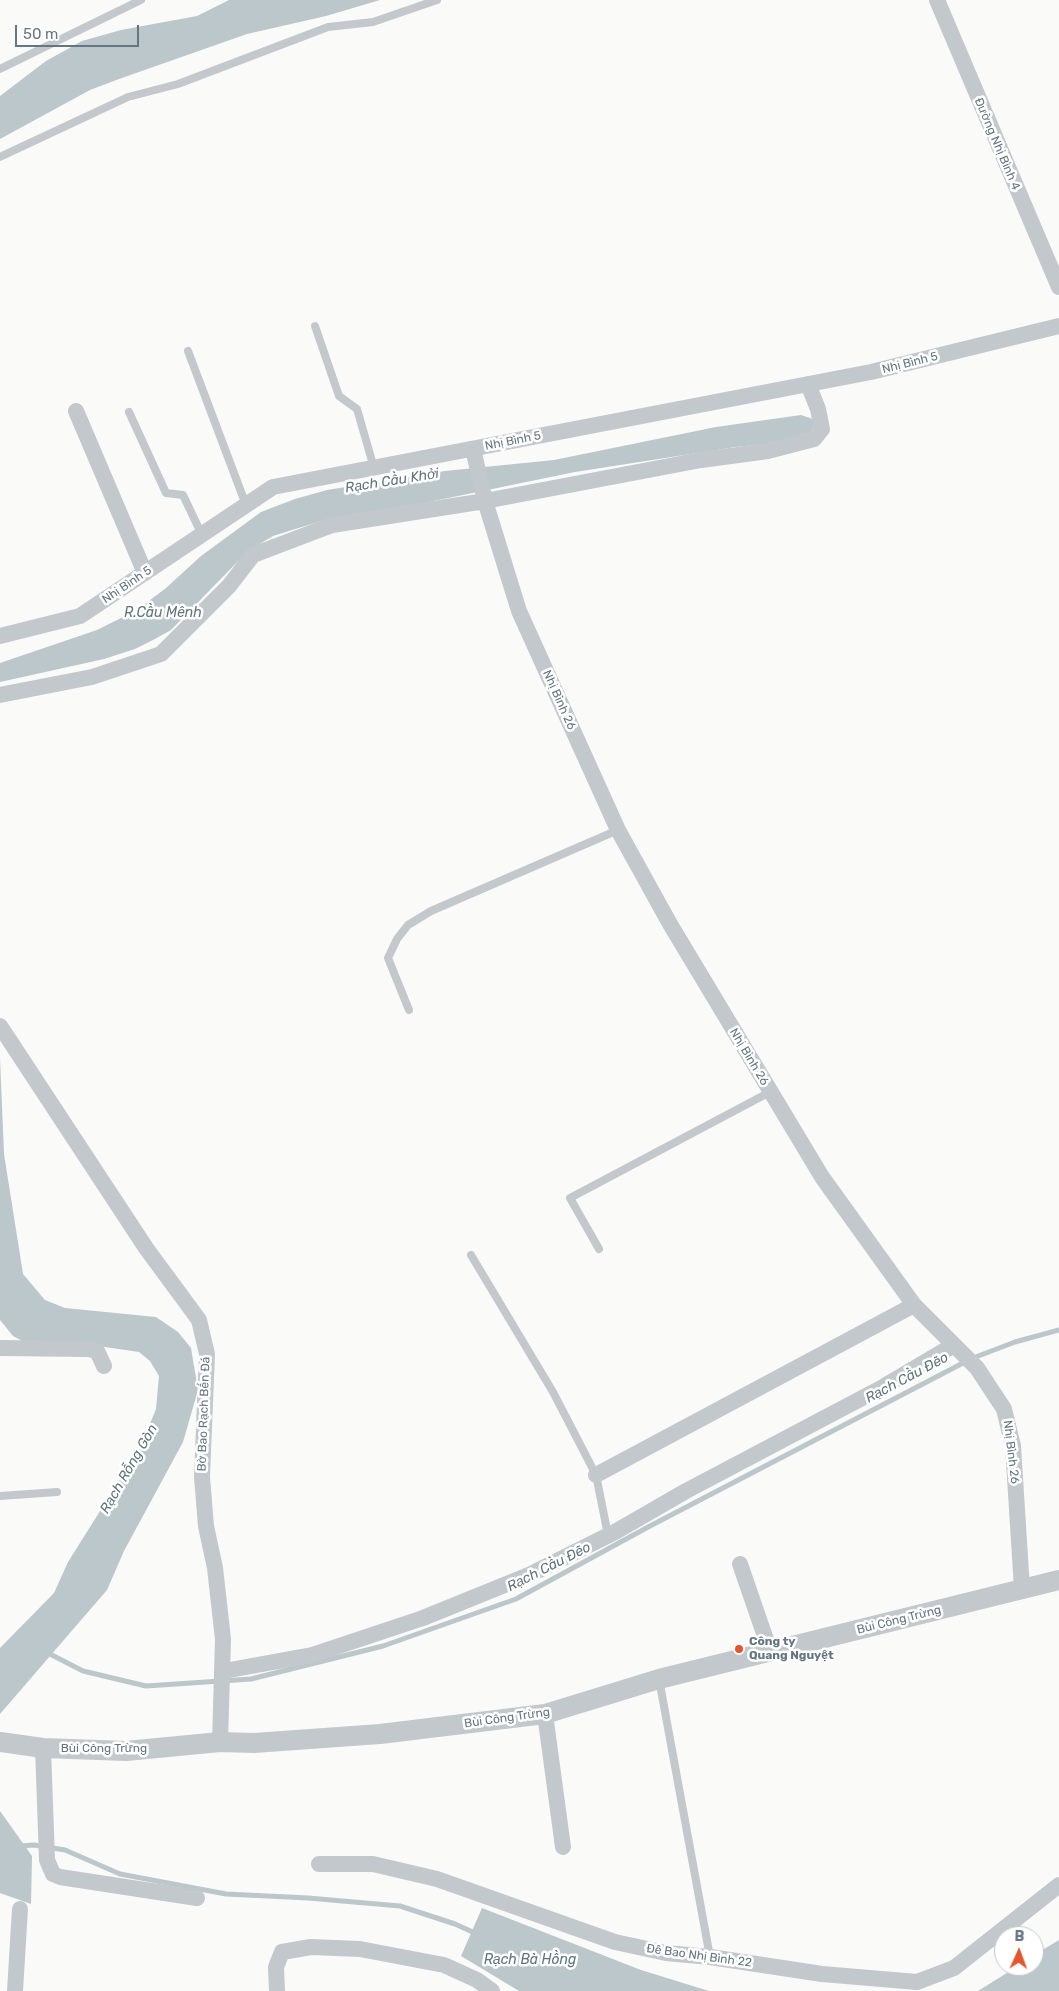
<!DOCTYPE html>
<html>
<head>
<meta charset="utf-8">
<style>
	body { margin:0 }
	#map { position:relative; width:1059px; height:1991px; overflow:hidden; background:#fafaf8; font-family:Rubik,sans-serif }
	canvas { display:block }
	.north { position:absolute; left:994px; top:1926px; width:50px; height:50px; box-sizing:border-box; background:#fff; border:1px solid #c1c8cd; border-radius:50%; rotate:2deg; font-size:14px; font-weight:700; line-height:20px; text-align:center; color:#657683 }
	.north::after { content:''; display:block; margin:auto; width:18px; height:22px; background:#e4572e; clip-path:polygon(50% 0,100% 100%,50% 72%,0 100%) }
	.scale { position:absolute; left:15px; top:25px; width:124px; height:22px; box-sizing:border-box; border:2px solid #657683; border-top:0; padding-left:6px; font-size:15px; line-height:18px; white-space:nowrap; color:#657683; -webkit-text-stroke:4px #fff; paint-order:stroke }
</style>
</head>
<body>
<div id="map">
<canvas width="1059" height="1991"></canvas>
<div class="north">B</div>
<div class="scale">50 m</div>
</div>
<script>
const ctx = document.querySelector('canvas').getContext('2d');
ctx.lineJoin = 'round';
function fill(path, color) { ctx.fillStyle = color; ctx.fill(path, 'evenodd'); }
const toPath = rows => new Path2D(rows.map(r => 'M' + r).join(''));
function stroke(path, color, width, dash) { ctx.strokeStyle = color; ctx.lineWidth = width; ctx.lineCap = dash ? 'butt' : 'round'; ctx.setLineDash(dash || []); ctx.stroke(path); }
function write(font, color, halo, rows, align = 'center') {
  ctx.font = font + ' Rubik,sans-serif'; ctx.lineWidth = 5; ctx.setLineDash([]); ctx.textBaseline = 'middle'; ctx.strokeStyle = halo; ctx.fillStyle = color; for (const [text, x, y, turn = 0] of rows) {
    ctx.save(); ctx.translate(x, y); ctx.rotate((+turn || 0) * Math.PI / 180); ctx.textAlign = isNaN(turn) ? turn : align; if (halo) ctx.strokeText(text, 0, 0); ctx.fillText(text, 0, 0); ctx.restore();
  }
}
fill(toPath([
	[229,0,380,0,326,16,247,34,119,79,90,90,0,139,0,96,46,61,82,41,121,30,197,16],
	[801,415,813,419,814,426,805,440,736,447,575,472,419,504,321,521,273,536,248,551,171,630,153,640,135,649,104,659,0,682,0,663,97,630,137,610,166,588,201,556,261,512,295,499,327,490,445,471,554,460,716,427],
	[0,1058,4,1154,23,1274,45,1300,65,1308,156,1317,178,1332,191,1348,198,1390,183,1442,124,1551,107,1590,0,1714,0,1648,54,1593,68,1562,141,1446,156,1409,159,1376,150,1361,139,1352,105,1347,28,1344,13,1336,0,1320],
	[0,1811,32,1856,31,1904,0,1893],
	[482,1908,641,1970,709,1991,519,1991,461,1956],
	[1059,1940,1059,1991,978,1991,1018,1966,1034,1966,1034,1955]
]), '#bbc7cb');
stroke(toPath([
	[973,1358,1015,1342,1059,1330],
	[46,1652,83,1671,146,1686,251,1679,383,1646,516,1599,650,1526,965,1362],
	[20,1846,34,1845,65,1850,120,1874,226,1894,308,1898,400,1906,455,1924,477,1934]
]), '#bbc7cb', 5);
stroke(toPath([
	[0,69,141,0],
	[0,157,128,97,178,84,328,27,373,22,437,0],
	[315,326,339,396,357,409,374,468],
	[188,351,246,505],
	[129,412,166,493,183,495,202,535],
	[409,1010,388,958,397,939,408,925,431,911,618,830],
	[599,1249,570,1198,770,1092],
	[471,1255,553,1392,596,1475,608,1535],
	[0,1496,57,1492],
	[659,1679,710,1957]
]), '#c3c8cc', 8);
stroke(toPath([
	[937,0,1059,287],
	[76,411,145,573],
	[473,449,485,501,519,611,618,830,670,924,822,1177,914,1305,977,1368,1004,1409,1013,1446,1022,1589],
	[0,636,80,616,273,487,871,372,1059,326],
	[0,695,92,677,161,654,229,586,253,555,332,525,485,501,701,460,768,451,814,439,822,429,818,409,808,384],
	[0,1026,146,1248,199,1320,207,1354,202,1477,206,1526,215,1568,223,1639,220,1742],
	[0,1348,88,1349,97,1351,104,1366],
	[596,1475,914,1305],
	[740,1564,770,1651],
	[224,1671,312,1655,423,1618,529,1575,615,1532,686,1491,883,1387,954,1345],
	[545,1714,563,1847],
	[43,1748,47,1860,53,1874,60,1877,197,1898],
	[319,1864,373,1864,437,1879,615,1942,666,1953,710,1957,822,1974,917,1982,954,1968,1059,1885],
	[15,1991,20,1909],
	[277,1991,276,1967,282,1952,311,1947,360,1949,444,1965,477,1980,492,1991]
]), '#c3c8cc', 16);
stroke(toPath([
	[0,1742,43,1748,126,1751,220,1742,254,1743,380,1734,545,1714,659,1679,1059,1580]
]), '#c3c8cc', 20);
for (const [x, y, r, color] of [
	[739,1649,5,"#e4572e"]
]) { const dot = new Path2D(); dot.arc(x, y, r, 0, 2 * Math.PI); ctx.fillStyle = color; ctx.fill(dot); stroke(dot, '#fff', 2); }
write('12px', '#657683', '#fff', [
	["Đường Nhị Bình 4",997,144,67],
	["Nhị Bình 5",910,363,-14],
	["Nhị Bình 5",513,441,-11],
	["Nhị Bình 5",127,585,-34],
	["Nhị Bình 26",559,700,66],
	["Nhị Bình 26",749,1057,59],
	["Bờ Bao Rạch Bến Đá",204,1414,-88],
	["Nhị Bình 26",1011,1452,83],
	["Bùi Công Trừng",899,1620,-14],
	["Bùi Công Trừng",507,1718,-8],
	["Bùi Công Trừng",104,1749],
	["Đê Bao Nhị Bình 22",699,1956,8]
]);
write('bold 12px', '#657683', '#fff', [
	["Công ty",749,1642],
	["Quang Nguyệt",749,1656]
], 'left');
write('italic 14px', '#60757c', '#fff', [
	["Rạch Cầu Khởi",392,481,-9],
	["R.Cầu Mênh",163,613],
	["Rạch Cầu Đẽo",907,1378,-28],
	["Rạch Rỗng Gòn",129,1469,-60],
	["Rạch Cầu Đẽo",549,1567,-27],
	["Rạch Bà Hồng",530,1960]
]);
</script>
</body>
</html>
